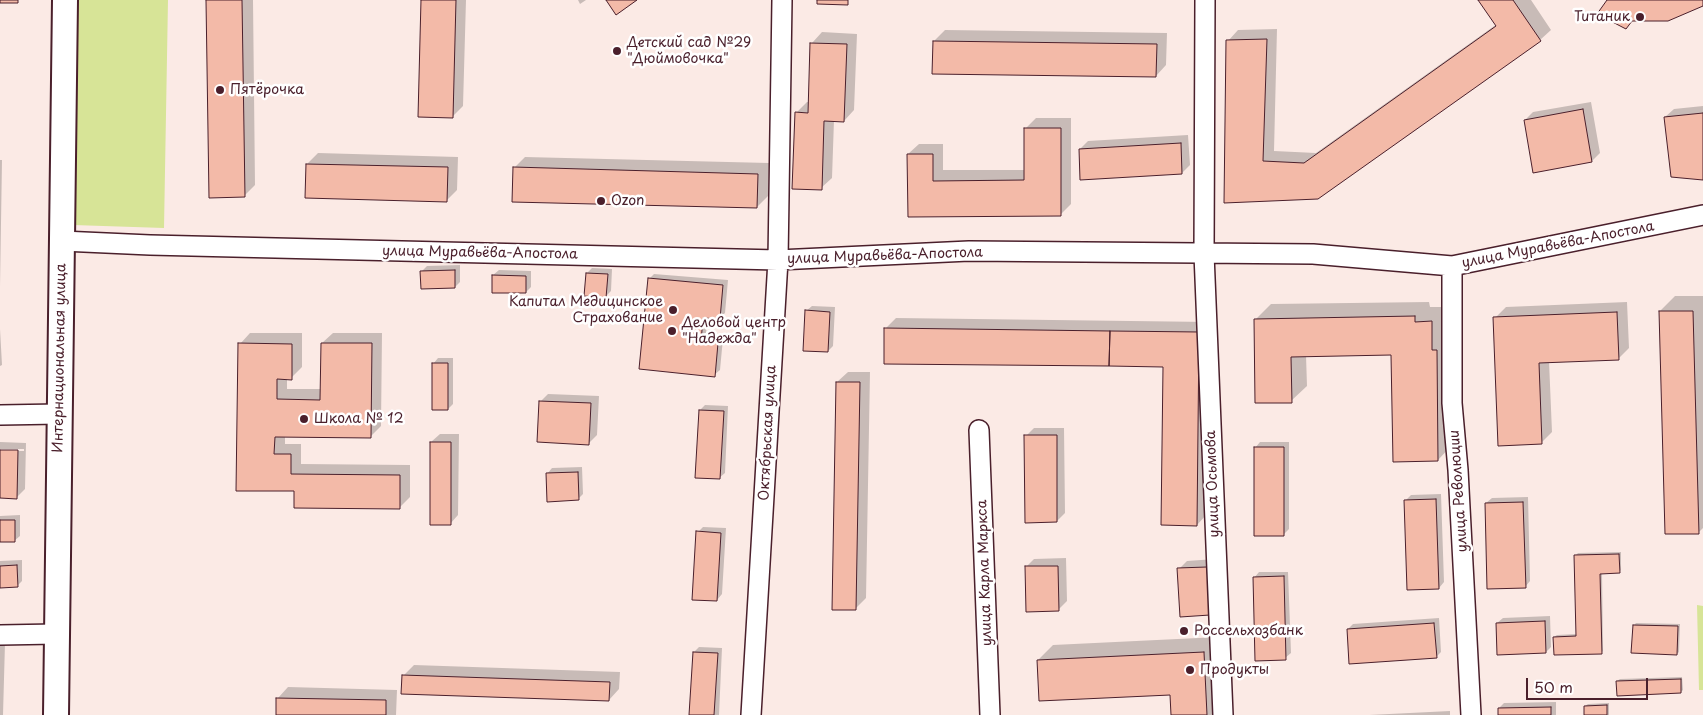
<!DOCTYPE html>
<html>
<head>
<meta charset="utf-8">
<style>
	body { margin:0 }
	#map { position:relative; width:1703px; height:715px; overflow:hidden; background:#fbeae5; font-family:"Playpen Sans",sans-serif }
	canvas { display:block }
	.scale { position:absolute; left:1526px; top:678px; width:122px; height:22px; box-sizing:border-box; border:2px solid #4a1f2b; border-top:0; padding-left:6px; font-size:15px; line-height:18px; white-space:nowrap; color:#4a1f2b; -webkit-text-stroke:4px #fff; paint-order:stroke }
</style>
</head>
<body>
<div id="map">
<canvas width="1703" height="715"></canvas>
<div class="scale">50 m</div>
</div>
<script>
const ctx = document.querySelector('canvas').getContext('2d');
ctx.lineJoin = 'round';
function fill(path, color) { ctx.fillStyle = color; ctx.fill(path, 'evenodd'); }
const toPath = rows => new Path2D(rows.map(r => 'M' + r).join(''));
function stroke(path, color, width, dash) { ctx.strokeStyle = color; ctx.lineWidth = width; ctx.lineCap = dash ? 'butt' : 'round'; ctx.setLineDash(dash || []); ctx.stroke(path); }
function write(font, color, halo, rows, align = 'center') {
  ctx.font = font + ' "Playpen Sans",sans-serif'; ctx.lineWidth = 5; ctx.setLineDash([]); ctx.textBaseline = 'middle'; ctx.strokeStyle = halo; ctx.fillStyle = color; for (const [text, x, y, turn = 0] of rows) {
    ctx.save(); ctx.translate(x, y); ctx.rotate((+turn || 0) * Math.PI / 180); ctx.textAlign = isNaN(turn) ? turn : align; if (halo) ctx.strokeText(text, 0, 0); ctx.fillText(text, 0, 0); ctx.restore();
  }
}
fill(toPath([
	[76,0,168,0,164,228,73,225],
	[1697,605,1703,606,1703,690,1699,690]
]), '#d7e497');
fill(toPath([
	[207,0,253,0,255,185,244,196],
	[423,0,466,0,463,106,453,116],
	[578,0,586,0,580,4],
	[1480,0,1531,0,1551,30,1540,40,1318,198,1225,202,1228,41,1238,30,1277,29,1274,151,1316,153,1497,24],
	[945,30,1167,33,1166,65,1156,76,934,41],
	[822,32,857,34,854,110,844,121,834,120,832,178,821,188,796,113,807,102,810,102,812,43],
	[1591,102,1600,153,1592,161,1534,171,1525,120,1533,112],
	[1703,106,1703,179,1665,117,1674,109],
	[1036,118,1071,118,1071,204,1060,215,909,216,908,154,919,144,943,144,943,170,1025,170,1025,129],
	[1188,135,1190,165,1182,173,1080,149,1088,141],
	[318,153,458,157,457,190,446,201,307,164],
	[525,157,769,163,768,196,757,207,514,168],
	[0,160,2,160,0,287],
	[460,265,460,282,455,287,422,271,427,266],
	[592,268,612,269,611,291,606,296,587,273],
	[499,270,531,271,531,287,526,292,493,275],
	[654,274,728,280,725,313,719,318,707,317,706,337,723,338,720,370,714,375,649,279],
	[1675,296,1703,296,1703,528,1699,532,1660,311],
	[1429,302,1430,307,1447,307,1453,444,1438,460,1392,354,1306,355,1307,386,1291,401,1255,320,1271,304],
	[1627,302,1629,348,1618,359,1549,361,1552,432,1541,443,1495,318,1506,307],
	[812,306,835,307,833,346,828,351,806,311],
	[896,318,1210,322,1207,514,1197,525,1164,366,885,329],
	[0,329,2,365,0,366],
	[250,333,302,333,302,367,291,378,287,378,287,389,321,389,322,343,333,333,382,333,381,426,370,437,285,436,285,444,301,444,301,464,410,465,410,497,399,508,295,490,238,490,240,344],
	[438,358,453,358,453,404,448,409,433,364],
	[848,372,870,372,866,598,855,609,837,382],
	[548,394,599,396,597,435,589,443,540,402],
	[705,405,728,406,725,473,719,478,700,410],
	[1034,428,1064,428,1065,513,1057,521,1026,436],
	[440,434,459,434,458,515,450,524,431,442],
	[0,442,26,443,25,489,17,497,0,497,0,451,24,451,24,449,0,449],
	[1260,442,1289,442,1289,529,1283,535,1255,448],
	[582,467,583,494,578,499,547,474,552,468],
	[1441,494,1444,582,1439,588,1405,501,1411,495],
	[1528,497,1530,581,1525,587,1486,503,1492,498],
	[20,515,20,536,14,541,0,541,0,516],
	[703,527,726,528,722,594,717,600,698,532],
	[1621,552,1621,570,1619,572,1602,572,1603,651,1601,653,1554,637,1557,635,1577,634,1576,555,1578,553],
	[1066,558,1067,601,1059,609,1026,567,1034,559],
	[1215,559,1217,606,1179,569,1187,561],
	[22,560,22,581,17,586,0,586,0,561],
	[1259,572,1288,572,1291,653,1285,658,1254,578],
	[1550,616,1551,647,1546,652,1497,623,1503,618],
	[1439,618,1441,652,1436,657,1348,629,1353,624],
	[1636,623,1680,624,1679,652,1677,654,1634,625],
	[1219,637,1223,715,1172,715,1172,694,1038,660,1053,645],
	[0,643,5,643,3,715,0,715],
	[699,647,722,648,719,715,691,715,694,652],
	[414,665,620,672,619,689,609,700,404,675],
	[1682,677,1683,690,1681,692,1617,681,1620,679],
	[288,687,397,690,396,715,277,715,278,698],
	[1556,702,1556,715,1499,715,1499,708,1504,703],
	[1609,703,1609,715,1586,715,1585,706,1588,704],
	[1450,711,1450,715,1369,715]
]), '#0003');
const building = toPath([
	[0,0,18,0,18,3,0,3,0,0],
	[206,0,242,0,245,197,209,198,206,0],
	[421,0,456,0,453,118,418,117,421,0],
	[606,0,637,0,616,15,606,0],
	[817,0,848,0,848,5,817,4,817,0],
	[1478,0,1513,0,1541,41,1318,199,1224,203,1226,40,1267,39,1263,161,1304,163,1496,26,1478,0],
	[1607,0,1703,0,1703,6,1668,21,1632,21,1626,29,1597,14,1607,0],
	[933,41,1157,44,1156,77,932,74,933,41],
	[810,43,847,44,844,122,824,121,822,190,792,189,795,112,808,113,810,43],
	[1583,109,1592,162,1533,173,1524,120,1583,109],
	[1703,113,1703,180,1671,177,1664,117,1703,113],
	[1024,128,1061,128,1061,216,908,217,907,154,933,154,933,181,1024,180,1024,128],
	[1181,143,1182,174,1080,180,1079,149,1181,143],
	[306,164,448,167,447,202,305,198,306,164],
	[513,167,758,174,757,208,512,202,513,167],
	[455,270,455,288,421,289,420,271,455,270],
	[586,273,608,274,606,298,584,296,586,273],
	[492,275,526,276,526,293,492,293,492,275],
	[648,278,723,285,720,319,703,318,701,342,718,343,715,377,639,369,648,278],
	[805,310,830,312,828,352,803,351,805,310],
	[1659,311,1693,311,1699,534,1665,534,1659,311],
	[1617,312,1619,360,1539,363,1542,444,1498,446,1493,317,1617,312],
	[1415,316,1415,322,1432,321,1432,350,1437,350,1438,461,1393,462,1391,355,1291,357,1292,403,1255,403,1254,319,1415,316],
	[884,328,1110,331,1109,366,884,364,884,328],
	[1110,331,1199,332,1197,526,1161,525,1163,367,1109,366,1110,331],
	[238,343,292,344,292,380,277,379,277,399,320,400,321,343,372,343,371,438,275,437,274,454,291,454,291,474,400,475,400,509,294,508,294,491,236,491,238,343],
	[432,363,448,363,448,410,432,410,432,363],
	[836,382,860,382,856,610,832,610,836,382],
	[539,401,591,403,589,445,537,442,539,401],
	[699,410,724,411,720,479,695,478,699,410],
	[1024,435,1057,435,1057,522,1025,523,1024,435],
	[430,442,451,442,451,525,430,525,430,442],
	[1254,447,1284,447,1284,536,1254,536,1254,447],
	[0,450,18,450,17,499,0,498,0,450],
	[578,472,579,500,547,502,546,473,578,472],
	[1436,499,1439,589,1407,590,1404,500,1436,499],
	[1523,502,1526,588,1487,589,1485,503,1523,502],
	[0,520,15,520,15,542,0,542,0,520],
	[696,531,721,533,717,601,692,600,696,531],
	[1619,554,1620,573,1600,574,1602,654,1554,655,1553,637,1576,636,1574,555,1619,554],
	[17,565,18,587,0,588,0,566,17,565],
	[1025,566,1058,566,1059,611,1026,612,1025,566],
	[1207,567,1210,615,1180,617,1177,568,1207,567],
	[1284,576,1286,660,1255,661,1253,577,1284,576],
	[1545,621,1546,653,1497,655,1496,623,1545,621],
	[1434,623,1437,658,1349,664,1347,629,1434,623],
	[1633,625,1678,626,1677,655,1631,653,1633,625],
	[693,652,718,653,714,715,689,715,693,652],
	[1204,652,1207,715,1171,715,1170,695,1039,701,1037,660,1204,652],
	[402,675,610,682,609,701,401,694,402,675],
	[1681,679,1681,693,1617,696,1616,681,1681,679],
	[276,698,386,700,386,715,276,715,276,698],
	[1607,705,1607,715,1584,715,1584,706,1607,705],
	[1551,707,1551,715,1498,715,1498,708,1551,707]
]);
fill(building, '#f3baa8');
stroke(building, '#4a1f2b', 1);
const minor = toPath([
	[1205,0,1204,254,1223,715],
	[62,241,150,245,778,260,969,251,1313,254,1452,266,1703,215],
	[1452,266,1452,403,1458,470,1471,715],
	[0,415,59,414],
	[979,430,990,715],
	[0,635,56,634],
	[751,715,778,260,782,0]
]);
const major = toPath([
	[56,715,65,0]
]);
stroke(minor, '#4a1f2b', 22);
stroke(major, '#4a1f2b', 28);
stroke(minor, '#fff', 19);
stroke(major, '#fff', 24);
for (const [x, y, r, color] of [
	[1640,17,5,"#4a1f2b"],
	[617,51,5,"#4a1f2b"],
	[220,90,5,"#4a1f2b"],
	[601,201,5,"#4a1f2b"],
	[673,310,5,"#4a1f2b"],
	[672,331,5,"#4a1f2b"],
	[304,419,5,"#4a1f2b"],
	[1184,631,5,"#4a1f2b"],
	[1190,670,5,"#4a1f2b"]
]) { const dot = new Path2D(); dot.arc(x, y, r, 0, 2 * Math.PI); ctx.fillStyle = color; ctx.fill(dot); stroke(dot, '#fff', 2); }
write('14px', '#4a1f2b', '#fff', [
	["Титаник",1630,17,"right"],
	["Детский сад №29",627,43],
	["\"Дюймовочка\"",627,59],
	["Пятёрочка",230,90],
	["Ozon",611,201],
	["Капитал Медицинское",663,302,"right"],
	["Страхование",663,318,"right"],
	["Деловой центр",682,323],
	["\"Надежда\"",682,339],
	["Школа № 12",314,419],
	["Россельхозбанк",1194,631],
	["Продукты",1200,670]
], 'left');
write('14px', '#4a1f2b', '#fff', [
	["улица Муравьёва-Апостола",1558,245,-11],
	["улица Муравьёва-Апостола",480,253,1],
	["улица Муравьёва-Апостола",885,256,-2],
	["Интернациональная улица",60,358,-89],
	["Октябрьская улица",768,433,-87],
	["улица Осьмова",1213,484,-92],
	["улица Революции",1459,491,-94],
	["улица Карла Маркса",985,573,-92]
]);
</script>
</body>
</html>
